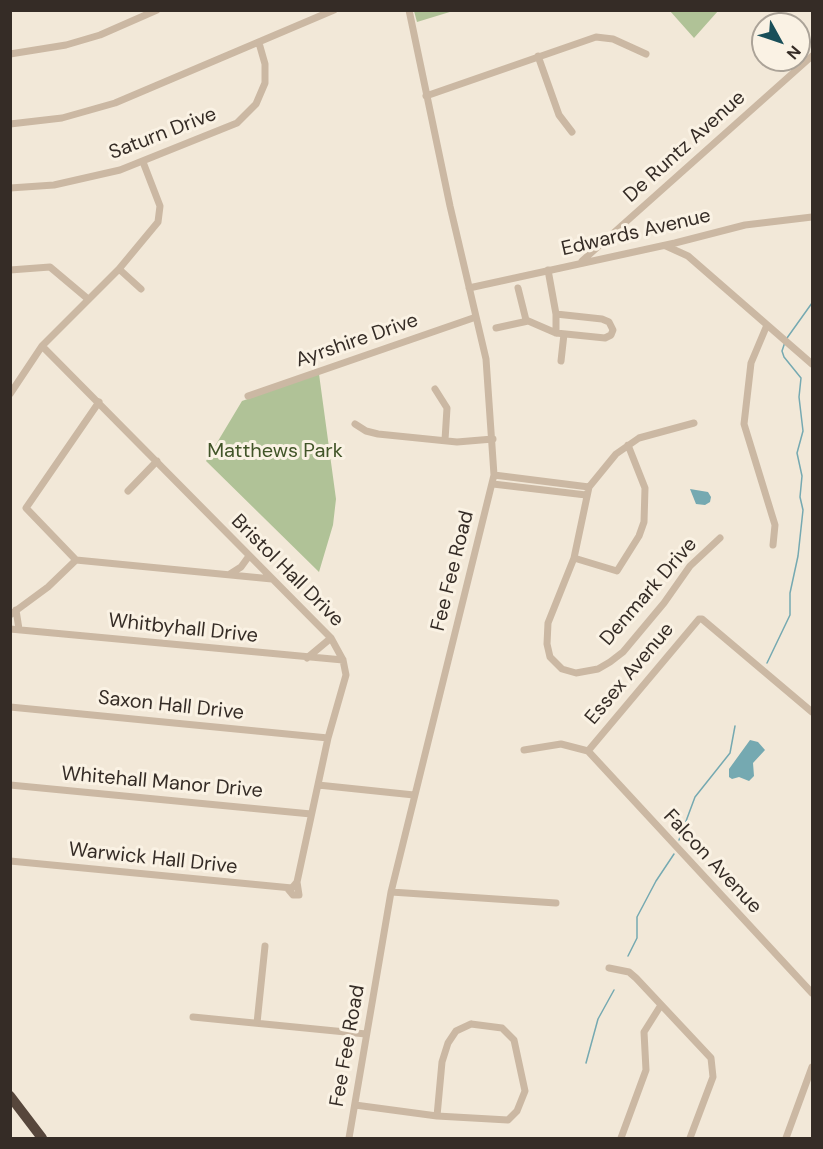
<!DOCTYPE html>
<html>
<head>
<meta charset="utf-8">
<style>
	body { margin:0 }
	#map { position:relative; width:823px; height:1149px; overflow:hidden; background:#f2e8d8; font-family:"DM Sans",sans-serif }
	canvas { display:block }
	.frame { position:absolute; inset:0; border:12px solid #352c26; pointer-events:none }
	.north { position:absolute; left:751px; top:12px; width:60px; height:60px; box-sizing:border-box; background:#faf2e4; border:2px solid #aba398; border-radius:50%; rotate:130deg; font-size:16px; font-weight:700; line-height:24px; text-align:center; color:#352c26 }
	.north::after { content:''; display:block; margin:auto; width:21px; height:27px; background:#194f59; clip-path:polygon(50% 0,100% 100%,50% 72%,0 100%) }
</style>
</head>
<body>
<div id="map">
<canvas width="823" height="1149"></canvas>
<div class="frame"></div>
<div class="north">N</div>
</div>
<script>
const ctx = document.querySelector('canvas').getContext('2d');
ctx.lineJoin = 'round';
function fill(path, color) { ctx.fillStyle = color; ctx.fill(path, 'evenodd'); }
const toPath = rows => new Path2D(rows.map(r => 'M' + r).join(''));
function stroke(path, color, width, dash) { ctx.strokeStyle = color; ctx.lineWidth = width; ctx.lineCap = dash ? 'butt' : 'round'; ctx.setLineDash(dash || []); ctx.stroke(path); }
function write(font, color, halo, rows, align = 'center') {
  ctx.font = font + ' "DM Sans",sans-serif'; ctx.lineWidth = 6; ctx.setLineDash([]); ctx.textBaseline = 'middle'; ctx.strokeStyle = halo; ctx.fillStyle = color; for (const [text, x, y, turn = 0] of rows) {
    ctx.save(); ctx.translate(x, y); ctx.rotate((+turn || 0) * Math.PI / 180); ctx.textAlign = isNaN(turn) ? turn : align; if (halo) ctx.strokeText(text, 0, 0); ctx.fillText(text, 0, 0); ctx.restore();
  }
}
fill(toPath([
	[414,11,414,10,453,11,417,22],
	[670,11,718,11,694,38],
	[319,374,336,499,333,525,319,572,206,461,242,401]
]), '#b0c297');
fill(toPath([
	[690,489,708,492,711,497,710,502,705,505,696,504],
	[750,740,758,742,765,750,753,763,754,776,749,781,739,777,732,779,729,777,729,769]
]), '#75a9b1');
stroke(toPath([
	[787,338,812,303],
	[767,663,790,615,790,593,798,556,803,510,800,497,802,476,797,453,803,431,799,397,801,378,784,357,782,351,785,342],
	[679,840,695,797,730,753,735,726],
	[628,956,637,938,637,917,656,881,674,854],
	[586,1063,598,1019,614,990]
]), '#75a9b1', 1.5);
stroke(toPath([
	[10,54,66,45,100,35,157,10],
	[538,56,559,115,572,132],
	[426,96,596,37,613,39,646,54],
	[10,124,62,118,115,103,334,10],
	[10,188,54,185,120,170,237,123,256,104,265,83,265,64,259,43],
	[666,246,688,256,812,364],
	[582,261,812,56],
	[119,269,141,289],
	[10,270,50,267,88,299],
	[469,288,675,243,745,225,812,217],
	[518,288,526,320,556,333,556,314,548,270],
	[767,325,751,363,744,424,775,525,773,545],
	[496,328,528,321],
	[556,333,605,338,611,335,613,330,609,322,602,319,556,314],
	[561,361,564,334],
	[435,389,447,408,445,440],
	[10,394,42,346,119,269,158,222,160,206,143,162],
	[248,396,476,317],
	[694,423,639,438,616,454,589,487,574,558,548,623,547,644,550,657,562,669,576,673,598,669,610,662,623,652,664,603,690,566,720,538],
	[355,424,366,431,378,434,457,442,493,439],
	[494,475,589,487],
	[493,484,586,495],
	[128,491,157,461],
	[574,558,617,571,639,536,644,522,645,488,628,445],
	[76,560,26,508,99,402],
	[230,574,241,567,249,556],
	[16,610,19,629],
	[10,615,48,587,76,560,272,579],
	[10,629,343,660],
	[307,658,331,638],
	[10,707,328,738],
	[524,750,561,744,588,751,812,993],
	[588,751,699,619,702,619,812,712],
	[10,785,311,814],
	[318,785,414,795],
	[10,861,292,888,297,882,328,738,346,675,343,660,331,638,42,346],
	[288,889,293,895,299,895,297,882],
	[391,892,556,903],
	[609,968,629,972,636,978,711,1058,713,1077,690,1138],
	[193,1017,366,1034],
	[257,1023,265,946],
	[471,1024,502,1028,514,1040,525,1091,517,1111,508,1120,437,1116,442,1062,448,1043,456,1031,471,1024],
	[355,1105,437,1116],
	[349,1138,391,892,494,475,486,359,450,206,409,10],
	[621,1138,646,1070,644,1032,661,1005],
	[786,1138,812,1067]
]), '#cbb8a3', 7);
stroke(toPath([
	[10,1096,42,1138]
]), '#57473c', 10);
write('20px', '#352c26', '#faf2e4', [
	["Saturn Drive",163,134,-21],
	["De Runtz Avenue",685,147,-42],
	["Edwards Avenue",636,233,-13],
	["Ayrshire Drive",357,341,-19],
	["Bristol Hall Drive",287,571,45],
	["Fee Fee Road",453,571,-76],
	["Denmark Drive",649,592,-49],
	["Whitbyhall Drive",183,629,6],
	["Essex Avenue",630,674,-50],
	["Saxon Hall Drive",171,706,6],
	["Whitehall Manor Drive",162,783,5],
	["Warwick Hall Drive",153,859,6],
	["Falcon Avenue",712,862,47],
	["Fee Fee Road",348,1046,-80]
]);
write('20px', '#415528', '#faf2e4', [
	["Matthews Park",275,452]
]);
</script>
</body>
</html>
